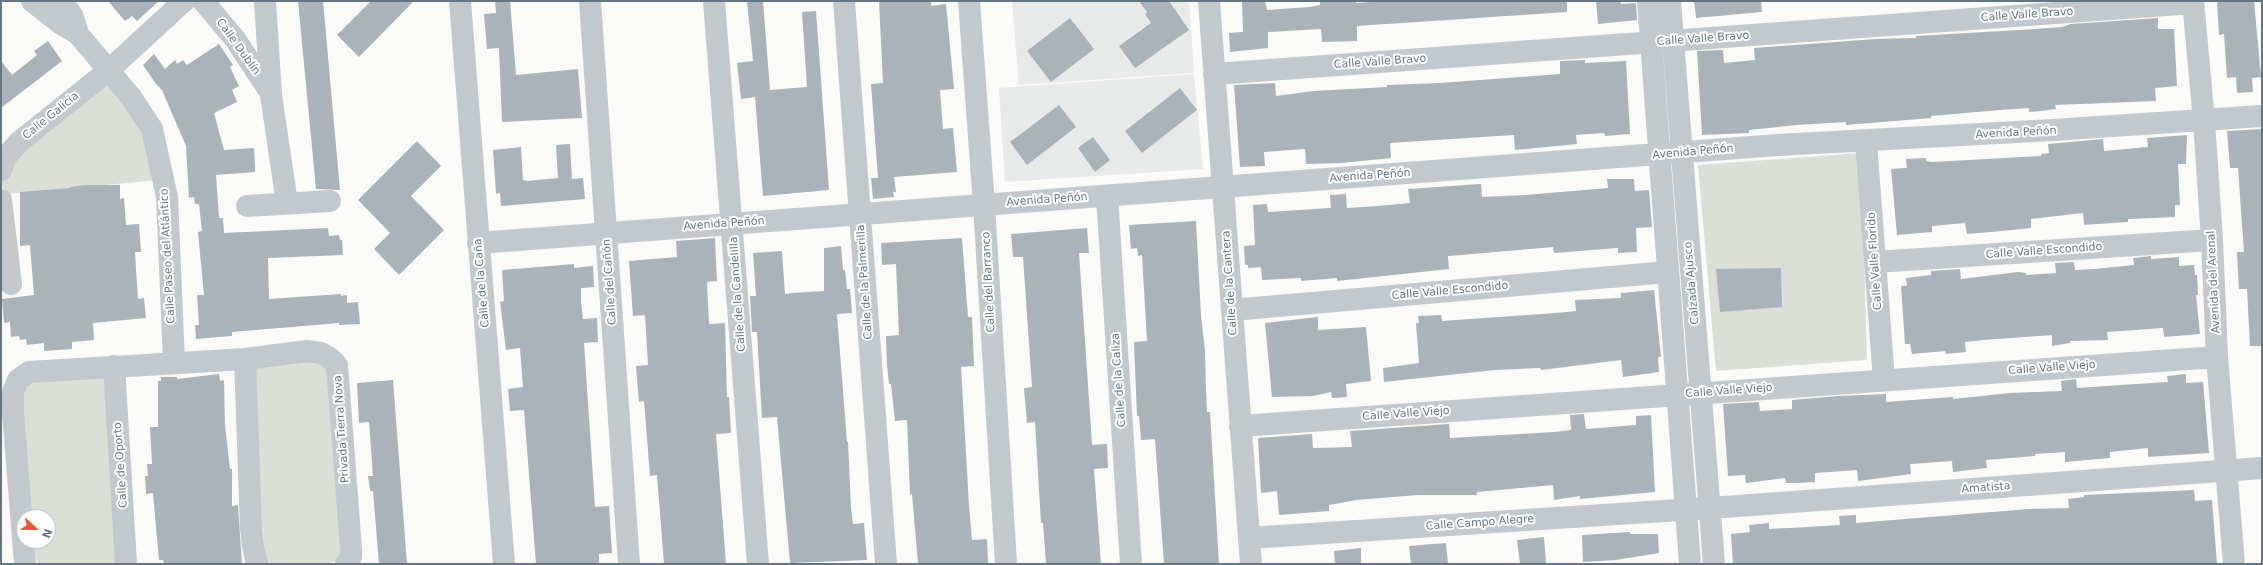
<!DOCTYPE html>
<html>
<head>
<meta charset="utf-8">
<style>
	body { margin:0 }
	#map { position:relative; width:2263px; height:565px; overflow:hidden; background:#fafaf8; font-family:"DejaVu Sans",sans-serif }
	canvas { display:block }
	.frame { position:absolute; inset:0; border:2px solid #657683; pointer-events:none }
	.north { position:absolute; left:16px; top:509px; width:40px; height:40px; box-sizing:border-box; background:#fff; border:1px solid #c1c8cd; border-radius:50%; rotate:112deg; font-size:11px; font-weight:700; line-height:16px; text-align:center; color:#657683 }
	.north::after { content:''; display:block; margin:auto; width:14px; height:18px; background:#e4572e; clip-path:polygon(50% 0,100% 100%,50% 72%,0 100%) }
</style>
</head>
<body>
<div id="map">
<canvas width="2263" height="565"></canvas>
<div class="frame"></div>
<div class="north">N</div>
</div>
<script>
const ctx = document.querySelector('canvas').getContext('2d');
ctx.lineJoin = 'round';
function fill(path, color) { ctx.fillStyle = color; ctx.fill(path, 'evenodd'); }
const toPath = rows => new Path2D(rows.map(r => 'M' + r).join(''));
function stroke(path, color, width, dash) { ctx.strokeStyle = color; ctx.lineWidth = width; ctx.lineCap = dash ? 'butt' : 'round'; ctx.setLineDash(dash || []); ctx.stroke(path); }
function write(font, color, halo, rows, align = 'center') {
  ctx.font = font + ' "DejaVu Sans",sans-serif'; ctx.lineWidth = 4; ctx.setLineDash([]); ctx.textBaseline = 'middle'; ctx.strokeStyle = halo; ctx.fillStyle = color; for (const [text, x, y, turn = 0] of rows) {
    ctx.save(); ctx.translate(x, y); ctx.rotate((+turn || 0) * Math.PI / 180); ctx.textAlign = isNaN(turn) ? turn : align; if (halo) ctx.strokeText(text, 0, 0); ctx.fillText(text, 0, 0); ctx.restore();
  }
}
fill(toPath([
	[1012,1,1189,1,1194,73,1019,85],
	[1194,74,1203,169,1005,182,999,88]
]), '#e8e9e9');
fill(toPath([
	[109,75,149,130,159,180,5,194,1,180,19,143],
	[1861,153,1867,360,1716,371,1698,165],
	[330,358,347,556,328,564,266,564,246,360],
	[110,372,120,564,37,564,34,541,48,541,48,517,32,517,18,386,30,376]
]), '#dadfd7');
fill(toPath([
	[108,1,159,1,137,21,132,16,125,21],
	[298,1,323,1,340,190,316,189],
	[371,1,414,1,359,57,337,35],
	[495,1,510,1,516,75,578,69,582,118,502,122,499,48,487,49,484,14,496,13],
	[747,1,763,1,770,90,807,87,802,12,816,11,829,190,763,196,755,97,741,99,737,63,753,61],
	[879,1,931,1,931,6,946,4,954,89,940,90,943,129,953,128,957,172,894,177,896,192,893,192,894,197,873,199,871,178,878,178,871,84,883,83],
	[1139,1,1169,1,1189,30,1135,68,1119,46,1151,23,1145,14,1147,12],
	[1242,1,1265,1,1267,10,1310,7,1320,5,1320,2,1329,1,1356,1,1356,3,1384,1,1567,1,1567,12,1357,26,1357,41,1322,42,1321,29,1268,32,1268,48,1230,52,1229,33,1243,32],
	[1596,1,1620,1,1621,4,1636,3,1637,20,1598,24],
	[1694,1,1761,1,1762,12,1696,18],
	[2217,1,2254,1,2261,77,2252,78,2253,92,2237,93,2236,77,2227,78,2224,34,2219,35],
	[1070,18,1094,49,1051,82,1027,51],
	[2158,18,2158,29,2174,29,2177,86,2155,88,2156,101,2055,105,2056,109,2041,111,2029,112,2029,108,2000,110,1931,116,1931,118,1846,125,1846,122,1797,125,1749,130,1749,133,1702,135,1697,51,1723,50,1724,63,1755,60,1754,48,1876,39,1916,38,1916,36,2035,29,2062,27,2071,24],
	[48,41,62,61,1,108,1,61,12,75,37,55,34,51],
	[219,44,233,65,230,67,239,86,232,90,237,102,214,113,224,150,254,148,255,165,255,172,216,175,219,218,223,218,224,233,328,228,329,236,339,235,340,240,342,240,343,255,268,258,269,299,341,294,341,296,347,295,347,303,358,302,360,324,339,325,339,323,232,332,232,336,196,339,195,325,199,325,197,295,204,295,198,232,202,231,199,204,195,204,194,197,189,198,186,146,162,90,156,84,143,65,154,54,165,69,175,60,177,64,183,60,187,65],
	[1585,60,1585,63,1626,61,1630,134,1605,136,1604,133,1576,135,1577,144,1515,150,1514,135,1390,143,1391,158,1341,163,1306,164,1305,149,1264,152,1265,166,1240,167,1234,85,1275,83,1276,96,1314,91,1387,87,1387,85,1440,83,1560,74,1560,61],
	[1180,88,1197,110,1142,153,1125,131],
	[1059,105,1076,127,1027,165,1010,142],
	[2262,129,2262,346,2250,346,2247,289,2239,289,2238,272,2237,252,2244,252,2238,168,2230,168,2227,131],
	[2187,135,2186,164,2178,164,2180,205,2175,205,2175,217,2128,219,2128,222,2084,225,2083,213,2031,219,2031,228,2013,230,1967,234,1965,223,1932,226,1932,232,1897,235,1891,169,1907,168,1906,159,1926,158,1926,161,1932,162,2041,156,2041,154,2049,153,2048,144,2103,139,2104,151,2148,147,2147,138],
	[1093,137,1110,160,1095,172,1078,148],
	[417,141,441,166,411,196,444,230,399,275,374,249,390,233,358,200],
	[570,144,572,179,583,178,585,199,501,206,500,193,496,194,493,150,521,147,523,180,528,181,558,178,556,145],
	[1607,179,1634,179,1635,191,1649,190,1652,227,1636,228,1637,252,1618,253,1618,248,1554,253,1553,247,1461,255,1448,256,1449,269,1337,281,1337,278,1301,281,1301,278,1262,280,1261,267,1248,268,1248,265,1245,265,1244,246,1255,245,1253,205,1267,204,1268,212,1331,208,1330,195,1346,194,1347,208,1378,206,1410,203,1408,189,1481,184,1482,197,1525,195,1608,188],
	[84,185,120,185,120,199,124,198,126,225,139,224,141,252,135,252,136,269,138,299,144,298,146,318,93,323,94,340,72,342,72,349,44,351,44,343,27,345,26,339,20,340,19,336,11,337,10,322,4,323,2,299,34,295,30,245,20,246,20,192,70,188,70,187],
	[1196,221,1201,316,1205,350,1206,390,1207,412,1210,412,1219,564,1164,564,1155,439,1141,440,1139,416,1137,416,1134,342,1147,341,1142,255,1138,256,1137,248,1131,249,1129,225],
	[1087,228,1089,253,1079,253,1091,429,1092,445,1107,444,1108,468,1094,469,1101,564,1046,564,1043,523,1041,523,1035,422,1027,423,1024,388,1032,387,1023,257,1013,257,1011,234],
	[715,238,717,281,707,282,709,324,725,323,727,397,729,397,731,433,716,434,726,564,664,564,657,475,650,476,644,401,639,402,636,366,648,365,645,315,633,316,629,261,677,257,676,241],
	[962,238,968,317,972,317,974,366,961,367,969,506,972,540,987,539,988,563,918,564,912,494,910,495,907,420,895,421,891,384,889,384,887,365,886,336,899,335,896,264,882,265,881,243],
	[841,246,843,270,845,270,847,289,850,289,852,313,837,314,847,442,848,442,851,507,853,524,864,523,867,560,790,563,777,417,762,418,757,332,752,332,750,296,756,296,753,253,782,251,785,294,793,293,824,291,824,248],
	[2151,256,2151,259,2179,257,2179,266,2194,265,2195,275,2197,275,2198,295,2196,295,2200,334,2164,337,2163,328,2107,332,2108,340,2070,341,2070,343,2052,346,2052,335,1983,340,1965,342,1966,352,1946,354,1945,351,1912,354,1910,344,1905,344,1901,286,1907,286,1906,278,1931,275,1931,271,1960,269,1961,279,2018,272,2026,273,2026,275,2056,273,2055,263,2074,262,2075,270,2094,269,2134,265,2133,258],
	[574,264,574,268,593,266,594,287,581,288,581,302,583,319,597,318,598,342,584,343,595,507,609,506,612,553,599,554,599,564,536,564,524,410,510,411,508,389,523,387,520,348,506,350,500,302,504,301,502,270],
	[1781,268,1782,307,1720,312,1716,269],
	[1654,290,1661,357,1658,357,1659,372,1623,377,1621,360,1541,370,1540,368,1495,370,1384,382,1383,368,1419,363,1416,323,1419,323,1418,316,1441,315,1442,321,1556,313,1576,311,1575,300,1621,298,1621,293],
	[1318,317,1318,330,1366,327,1371,381,1346,384,1347,397,1332,398,1331,392,1313,396,1272,397,1265,323],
	[219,374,220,381,224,380,225,425,230,469,232,469,232,506,238,505,242,564,164,564,163,560,159,560,153,493,146,494,145,476,148,476,147,464,152,464,150,427,158,427,158,381,161,381,161,377,177,377,177,379],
	[2186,374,2186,383,2203,382,2209,453,2148,457,2148,448,2110,452,2110,458,2065,462,2065,452,2035,454,2035,456,1986,460,1987,468,1953,472,1952,461,1910,464,1911,474,1858,481,1857,470,1815,473,1815,482,1797,483,1786,483,1785,478,1746,483,1745,475,1728,476,1723,404,1759,402,1760,411,1792,409,1792,400,1838,396,1886,394,1886,402,1953,397,1953,399,2010,393,2062,391,2061,381,2076,379,2077,388,2106,386,2168,382,2167,376],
	[393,380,407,564,379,564,373,491,370,491,368,476,373,476,369,422,359,423,357,383],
	[1584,414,1586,429,1636,425,1636,416,1651,415,1655,492,1580,499,1580,496,1554,500,1553,485,1477,492,1477,495,1417,495,1356,500,1329,505,1329,511,1279,515,1277,491,1261,493,1258,438,1312,434,1313,448,1352,447,1350,431,1449,424,1450,438,1555,432,1571,430,1570,415],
	[2194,490,2195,501,2212,500,2217,564,1733,564,1731,534,1750,532,1749,525,1769,523,1769,529,1808,527,1840,525,1839,516,1856,515,1856,523,2029,509,2069,508,2068,499,2084,497,2084,495],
	[1630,532,1630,534,1658,534,1659,553,1616,560,1583,562,1582,535],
	[1544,537,1546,564,1520,564,1517,540],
	[1446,543,1448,564,1411,564,1409,546],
	[1361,548,1361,564,1335,564,1334,551]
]), '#aab3b9');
stroke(toPath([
	[32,1,60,23,78,34,131,97,152,129,167,197,174,362],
	[62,1,73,17,78,34],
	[203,1,235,39,270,92],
	[265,1,271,95,287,203],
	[460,1,504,564],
	[590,1,629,564],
	[714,1,758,564],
	[844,1,886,564],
	[969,1,984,205,1006,564],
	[1209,1,1251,564],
	[1648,1,1690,564],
	[1670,1,1714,564],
	[2193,1,2204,121,2212,240,2217,357,2234,564],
	[1214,74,2193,3],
	[1866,142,1884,380],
	[1,170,5,158,19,142,109,70,184,1],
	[1107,196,1131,564],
	[1,200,11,284],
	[247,206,330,201],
	[478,243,1778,145,2053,130,2262,116],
	[1875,262,2212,240],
	[1232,310,1668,272],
	[245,359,251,528,253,546,257,564],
	[114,366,126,564],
	[1240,426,2217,357],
	[1249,538,1710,508,2262,468],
	[25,564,13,413,13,392,18,380,29,372,245,359,307,351,321,353,330,358,337,365,351,549,351,557,346,564]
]), '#c3c8cc', 22);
write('11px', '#657683', '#fff', [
	["Calle Valle Bravo",2027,15,-4],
	["Calle Valle Bravo",1703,39,-4],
	["Calle Dublín",238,47,54],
	["Calle Valle Bravo",1380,62,-4],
	["Calle Galicia",51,116,-39],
	["Avenida Peñón",2016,133,-3],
	["Avenida Peñón",1693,152,-5],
	["Avenida Peñón",1370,176,-4],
	["Avenida Peñón",1047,200,-4],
	["Avenida Peñón",724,224,-4],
	["Calle Valle Escondido",2044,251,-4],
	["Calle Paseo del Atlántico",168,256,-93],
	["Calle Valle Florido",1875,261,-94],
	["Calle del Cañón",610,282,-94],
	["Calle de la Palmerilla",865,282,-94],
	["Calle del Barranco",989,282,-93],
	["Avenida del Arenal",2214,282,-93],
	["Calle de la Caña",482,283,-95],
	["Calle de la Cantera",1230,283,-94],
	["Calzada Ajusco",1692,283,-95],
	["Calle Valle Escondido",1450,291,-5],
	["Calle de la Candelilla",738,294,-94],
	["Calle Valle Viejo",2052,368,-4],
	["Calle de la Caliza",1119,380,-94],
	["Calle Valle Viejo",1729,391,-4],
	["Calle Valle Viejo",1406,414,-4],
	["Privada Tierra Nova",342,429,-94],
	["Calle de Oporto",121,465,-94],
	["Amatista",1986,488,-4],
	["Calle Campo Alegre",1480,523,-4]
]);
</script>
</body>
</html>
